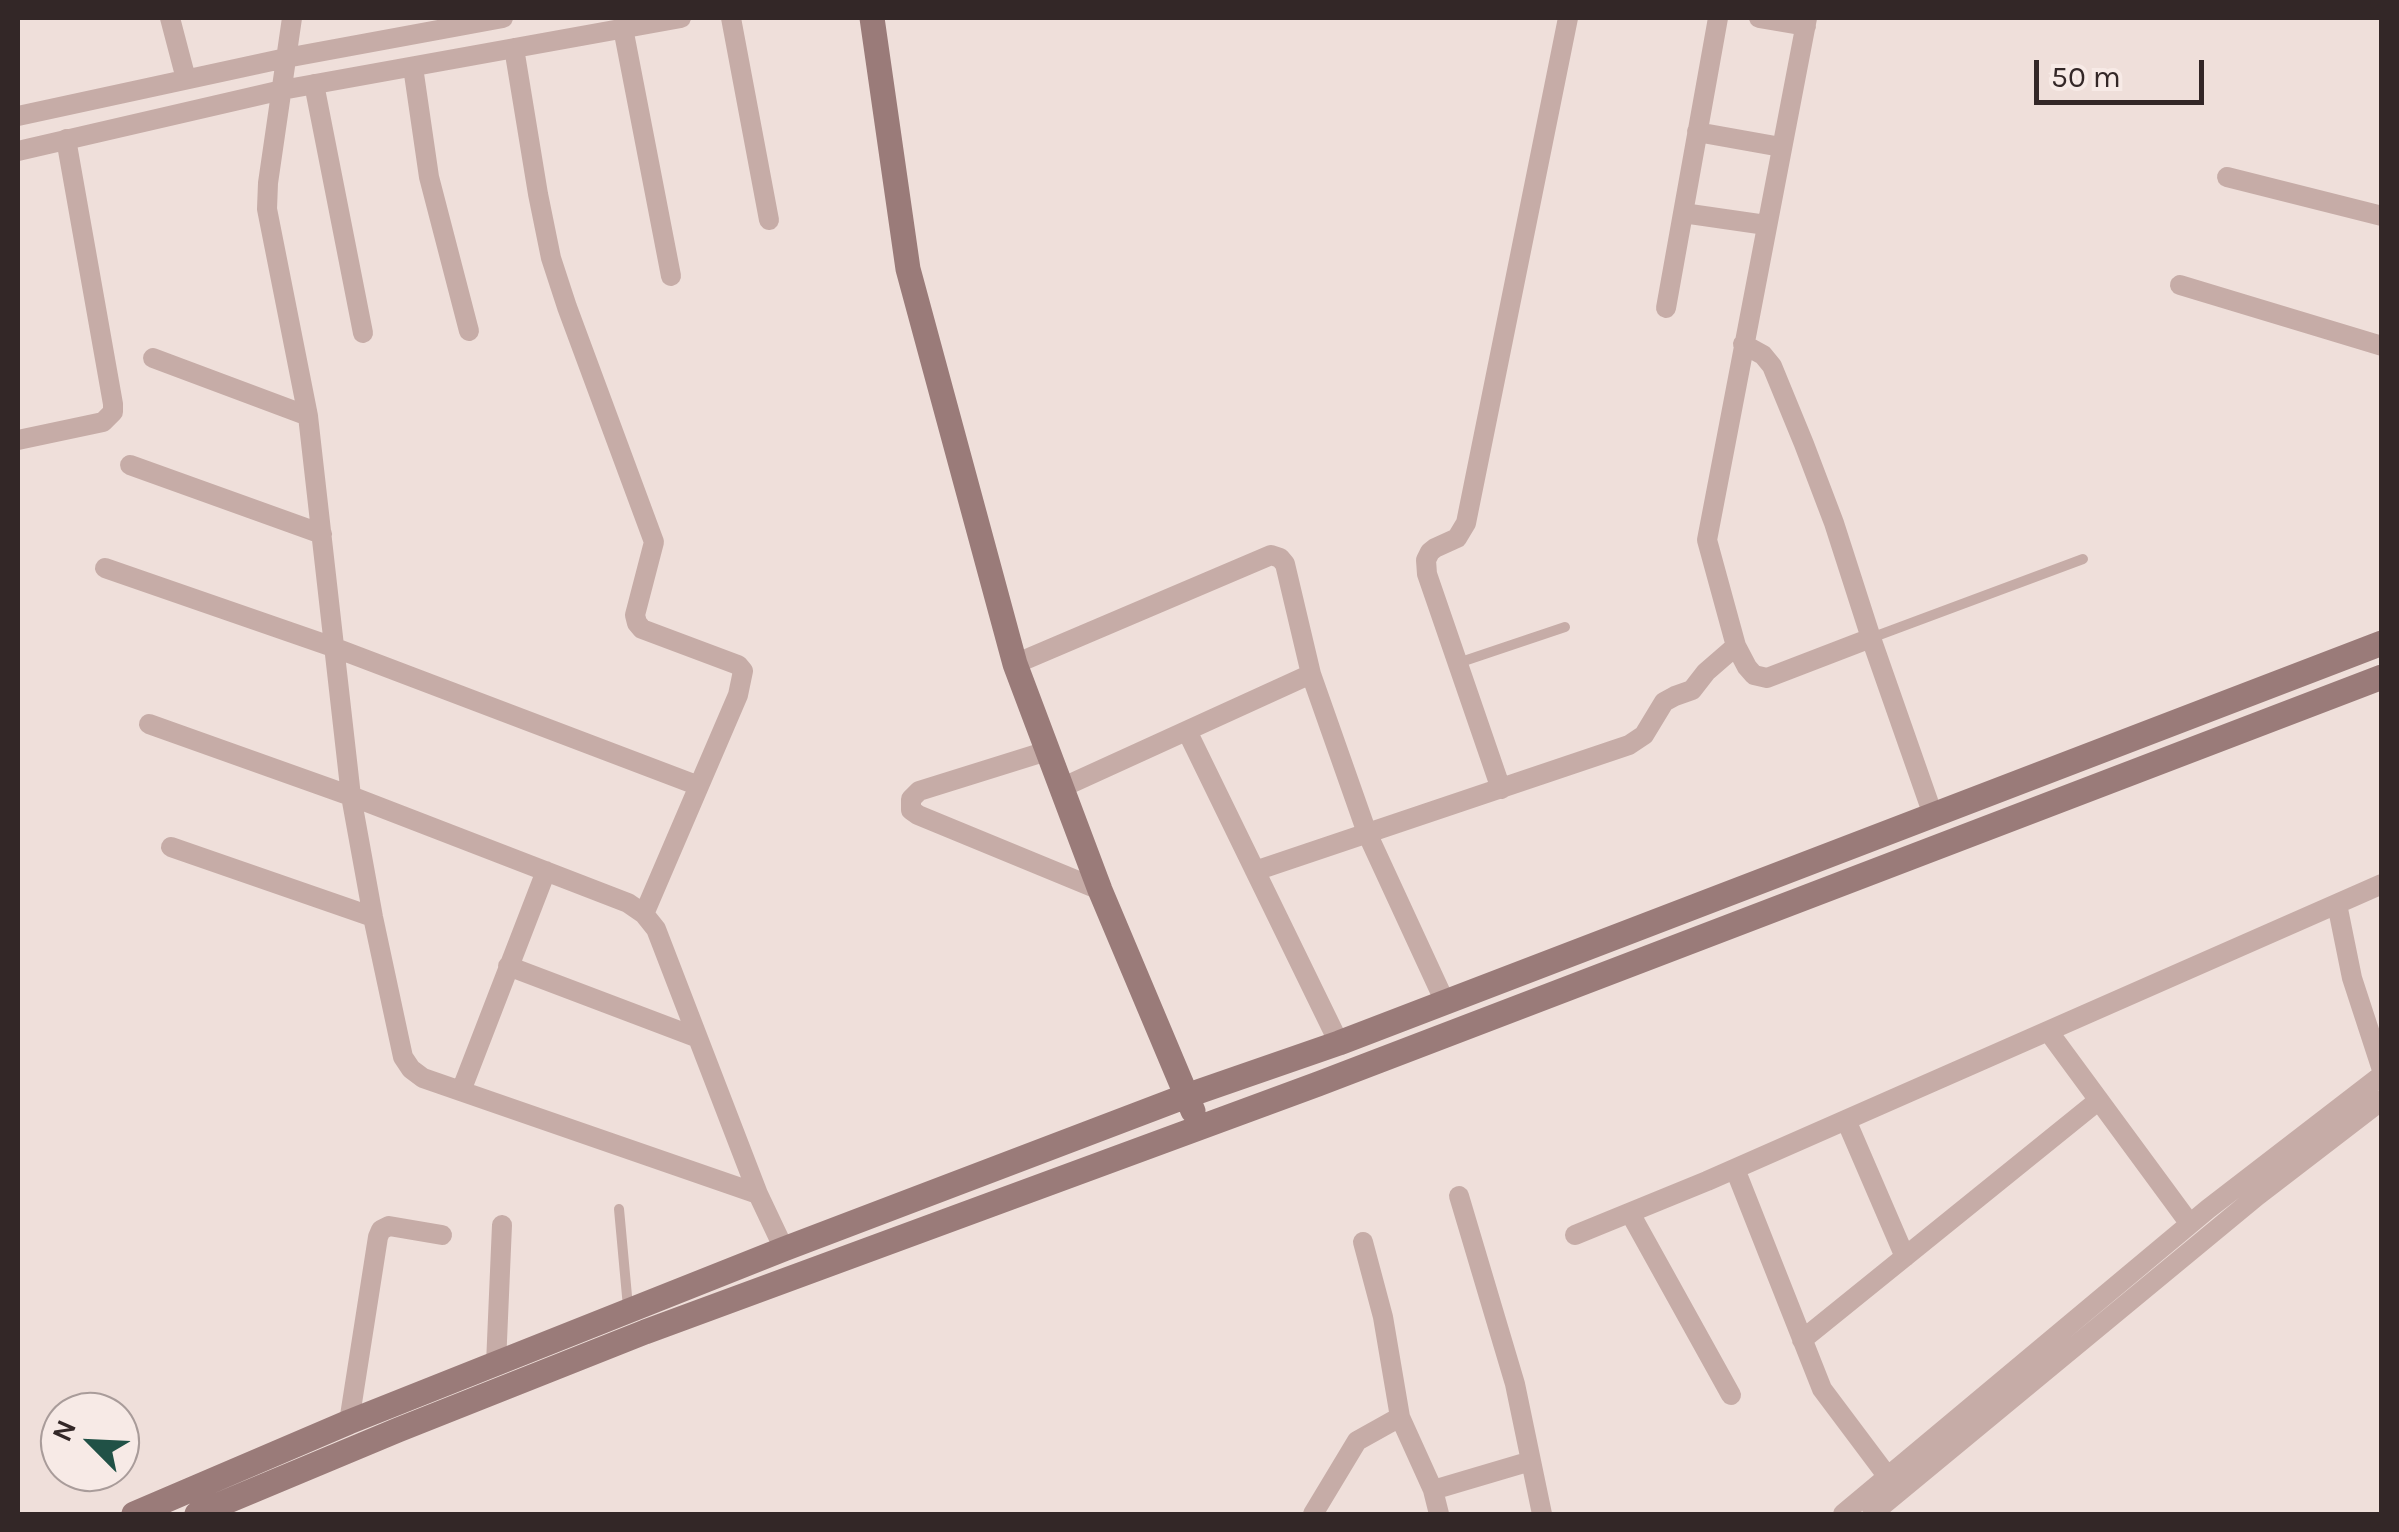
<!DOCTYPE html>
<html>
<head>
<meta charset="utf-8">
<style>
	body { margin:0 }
	#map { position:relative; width:2399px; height:1532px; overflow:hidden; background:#efdfda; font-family:Karla,sans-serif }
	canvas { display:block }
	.frame { position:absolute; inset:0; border:20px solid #332727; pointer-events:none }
	.north { position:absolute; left:40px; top:1392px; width:100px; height:100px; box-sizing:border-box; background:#f7eae6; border:2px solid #a99c9a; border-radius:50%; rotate:294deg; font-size:28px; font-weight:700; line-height:40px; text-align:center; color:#332727 }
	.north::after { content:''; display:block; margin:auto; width:35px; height:45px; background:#205146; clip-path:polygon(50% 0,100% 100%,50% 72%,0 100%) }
	.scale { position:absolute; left:2034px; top:60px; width:170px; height:45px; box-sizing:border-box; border:5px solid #332727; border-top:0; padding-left:12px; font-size:30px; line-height:35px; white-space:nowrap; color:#332727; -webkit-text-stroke:8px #f7eae6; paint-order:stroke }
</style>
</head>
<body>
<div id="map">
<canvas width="2399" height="1532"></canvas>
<div class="frame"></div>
<div class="north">N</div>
<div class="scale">50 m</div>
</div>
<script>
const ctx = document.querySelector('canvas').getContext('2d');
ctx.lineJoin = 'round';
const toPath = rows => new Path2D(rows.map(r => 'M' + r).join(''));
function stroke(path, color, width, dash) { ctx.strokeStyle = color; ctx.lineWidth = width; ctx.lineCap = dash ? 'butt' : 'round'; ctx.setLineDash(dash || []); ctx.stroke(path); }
stroke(toPath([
	[1871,638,2083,559],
	[1458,663,1565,627],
	[619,1209,628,1307]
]), '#c6aca7', 10);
stroke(toPath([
	[170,18,186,79],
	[292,18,268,183,267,209,308,416,351,796,373,917,403,1057,411,1069,423,1078,758,1194],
	[731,18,769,220],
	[1759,18,1806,26],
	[1807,18,1707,540,1736,646,1747,667,1754,675,1767,678,1871,638],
	[623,28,671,276],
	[514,48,538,194,551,258,567,307,654,542,635,615,637,623,642,629,738,665,743,671,738,695,644,914],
	[413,67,429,177,469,331],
	[314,84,363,333],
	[18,116,286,58,503,18],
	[1697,132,1781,147],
	[18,151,282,90,681,18],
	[2227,177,2382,216],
	[1683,213,1766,225],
	[2180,285,2382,346],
	[1666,308,1718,18],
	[1743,344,1763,355,1772,366,1804,444,1834,523,1871,638,1933,815],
	[153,358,308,416],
	[18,440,103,422,113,412,113,404,66,139],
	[130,465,322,534],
	[105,568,333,647,699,786],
	[1015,664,1271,555,1280,558,1285,564,1311,674,1367,833,1445,1002],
	[149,724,351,796,628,903,644,914,656,929,758,1194,784,1249],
	[1187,731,1339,1043],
	[1047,751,919,791,911,799,911,810,918,815,1100,890],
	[1061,788,1311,674],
	[1501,789,1427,574,1426,560,1430,552,1435,548,1457,538,1466,523,1568,18],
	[171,847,373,917],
	[1255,871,1629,745,1644,735,1664,702,1675,696,1692,690,1706,672,1736,646],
	[2337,904,2352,978,2382,1070],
	[508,966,698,1038],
	[2048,1031,2190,1224],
	[461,1091,546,871],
	[1846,1120,1905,1257],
	[1735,1169,1822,1389,1888,1477],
	[1459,1196,1515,1384,1542,1514],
	[1630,1213,1731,1395],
	[1575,1235,1707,1181,2382,884],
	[1363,1242,1383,1317,1400,1417,1433,1490,1439,1514],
	[1802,1340,2099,1100],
	[496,1364,502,1225],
	[349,1422,378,1237,381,1230,389,1226,442,1235],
	[1433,1490,1531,1461],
	[1313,1514,1357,1441,1400,1417],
	[1843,1514,2208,1209,2382,1075],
	[1872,1514,2257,1196,2382,1100]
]), '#c6aca7', 20);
stroke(toPath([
	[872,18,908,269,1015,664,1100,890,1193,1111],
	[134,1514,349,1422,784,1249,1186,1096,1339,1043,2382,643],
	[197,1514,398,1430,645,1332,1318,1084,2382,677]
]), '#9a7b79', 25);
</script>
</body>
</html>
